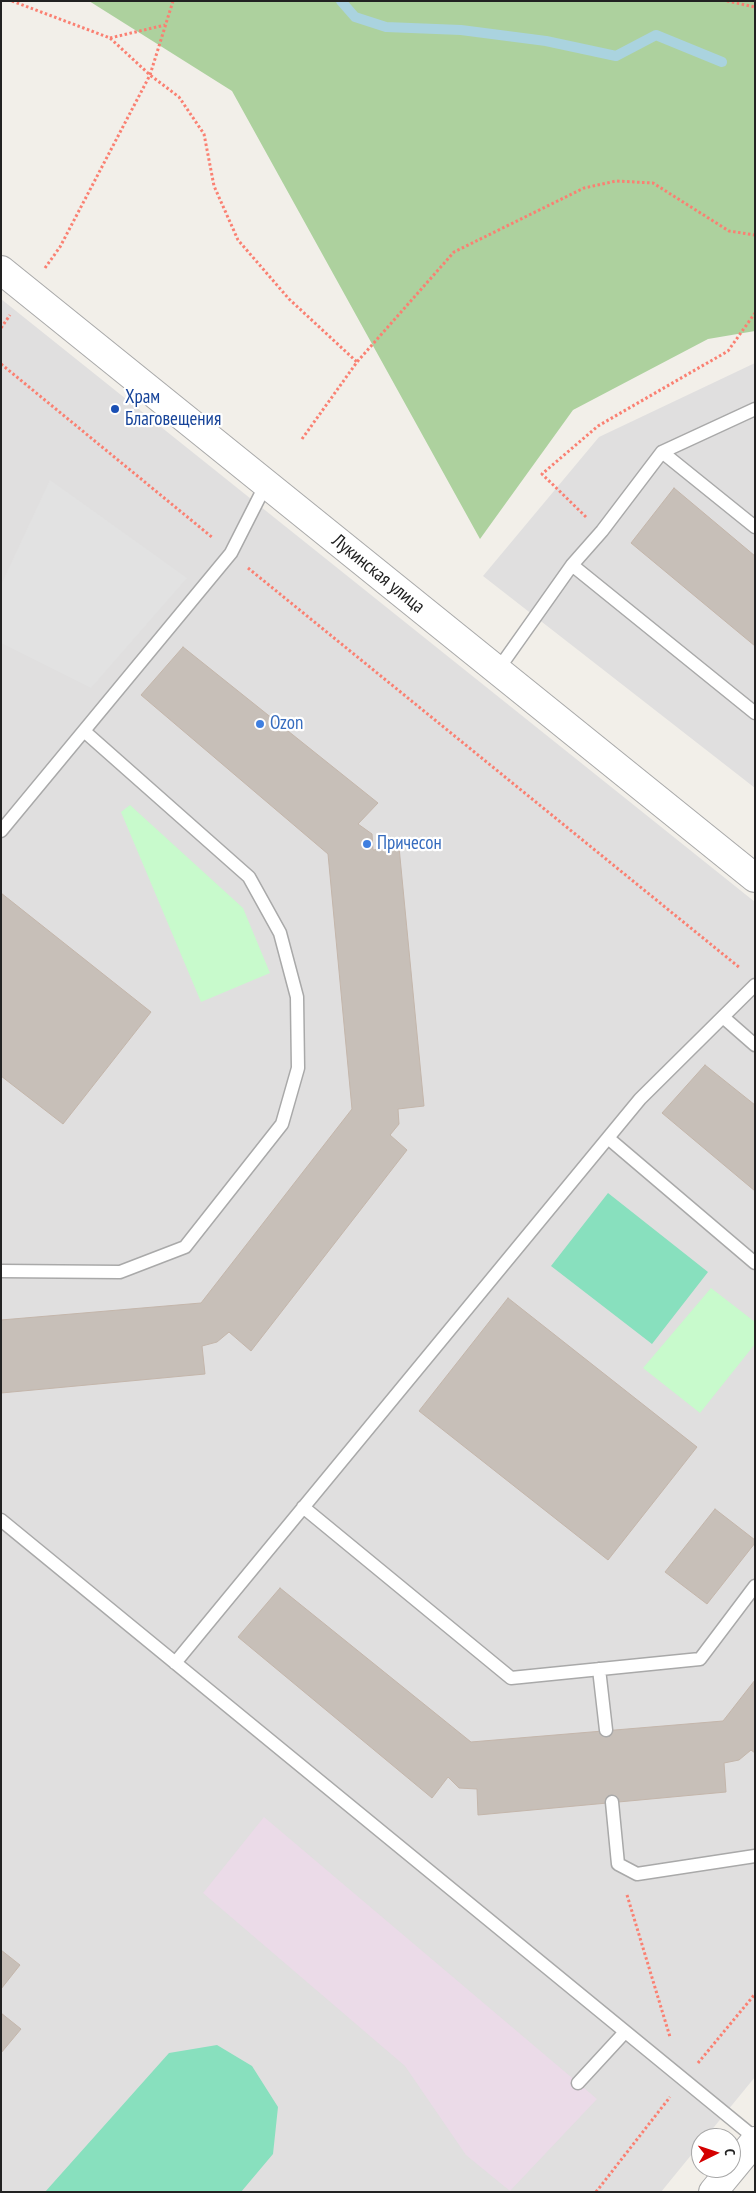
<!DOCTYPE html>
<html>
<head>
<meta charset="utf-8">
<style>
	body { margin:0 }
	#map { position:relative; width:756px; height:2193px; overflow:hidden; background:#f2efe9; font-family:"PT Sans Narrow",sans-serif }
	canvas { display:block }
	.frame { position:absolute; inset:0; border:2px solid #222; pointer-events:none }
	.north { position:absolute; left:691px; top:2128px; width:50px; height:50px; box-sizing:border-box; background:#fff; border:1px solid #a7a7a7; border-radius:50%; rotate:86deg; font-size:14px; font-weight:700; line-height:20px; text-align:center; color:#222 }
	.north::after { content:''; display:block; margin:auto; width:18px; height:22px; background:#d40000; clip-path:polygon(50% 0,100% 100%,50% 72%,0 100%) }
</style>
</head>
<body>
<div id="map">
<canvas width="756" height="2193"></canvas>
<div class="frame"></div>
<div class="north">С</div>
</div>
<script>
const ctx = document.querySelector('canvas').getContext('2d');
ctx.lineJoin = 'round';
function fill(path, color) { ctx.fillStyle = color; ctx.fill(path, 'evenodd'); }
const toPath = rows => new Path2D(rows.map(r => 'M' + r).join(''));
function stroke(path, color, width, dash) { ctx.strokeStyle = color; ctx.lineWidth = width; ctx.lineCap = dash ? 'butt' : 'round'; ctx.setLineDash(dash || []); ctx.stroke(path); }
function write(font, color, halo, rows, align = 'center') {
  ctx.font = font + ' "PT Sans Narrow",sans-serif'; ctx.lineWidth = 4.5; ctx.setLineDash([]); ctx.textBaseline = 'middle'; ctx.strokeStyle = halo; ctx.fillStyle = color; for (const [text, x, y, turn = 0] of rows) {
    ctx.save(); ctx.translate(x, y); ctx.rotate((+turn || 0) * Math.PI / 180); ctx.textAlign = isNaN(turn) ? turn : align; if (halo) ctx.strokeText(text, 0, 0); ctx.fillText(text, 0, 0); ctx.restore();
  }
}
fill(toPath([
	[1,299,755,902,755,2077,705,2138,701,2138,701,2143,661,2192,1,2192],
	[755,363,755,788,483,576,599,437]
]), '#e0dfdf');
fill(toPath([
	[264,1817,597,2099,510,2191,466,2155,405,2066,203,1893]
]), '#ebdbe8');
fill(toPath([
	[89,1,755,1,755,331,708,339,573,410,480,539,232,91]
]), '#add19e');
fill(toPath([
	[130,805,243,908,270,973,201,1002,121,812],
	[711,1288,755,1322,755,1344,700,1413,643,1368]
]), '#c8facc');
fill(toPath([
	[608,1193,708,1272,652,1344,551,1266],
	[217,2045,252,2066,278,2107,273,2154,241,2192,45,2192,169,2053]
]), '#88e0be');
fill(toPath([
	[50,480,187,578,91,688,1,643,1,585]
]), '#e2e2e2');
stroke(toPath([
	[341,1,355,17,386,27,461,30,546,41,616,56,656,35,722,62]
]), '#aad3df', 10);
const building = toPath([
	[674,488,755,556,755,646,631,543,674,488],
	[183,647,378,803,358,824,372,834,373,850,399,847,424,1106,398,1109,399,1124,390,1135,407,1150,251,1351,229,1332,217,1342,202,1346,205,1374,1,1393,1,1320,201,1303,352,1109,328,854,141,695,183,647],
	[1,893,151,1012,63,1124,1,1076,1,893],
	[705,1065,755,1105,755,1191,662,1113,705,1065],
	[508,1298,697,1447,608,1560,419,1411,508,1298],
	[715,1509,755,1540,755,1543,707,1604,665,1572,715,1509],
	[280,1588,471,1742,723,1721,755,1680,755,1753,751,1750,739,1760,724,1763,726,1792,478,1815,477,1789,459,1788,448,1777,432,1798,238,1637,280,1588],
	[1,1950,20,1965,1,1989,1,1950],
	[1,2013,21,2029,1,2053,1,2013]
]);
fill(building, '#c7bfb8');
stroke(building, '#c4b6ab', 1);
const service = toPath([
	[662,452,755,527],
	[572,565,755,713],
	[497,671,572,565,602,531,662,452,755,409],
	[1,831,231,553,266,484],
	[723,1017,755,1045],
	[608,1138,755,1263],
	[1,1271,120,1272,185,1247,282,1124,298,1068,297,997,280,933,249,877,84,731],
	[303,1507,511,1678,700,1659,755,1586],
	[1,1520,755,2138],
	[175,1663,640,1099,755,985],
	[599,1669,606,1730],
	[612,1802,618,1864,637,1874,755,1856],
	[578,2083,625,2032]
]);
const tertiary = toPath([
	[1,270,755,878],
	[713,2192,755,2141]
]);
stroke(service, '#a9a9a9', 15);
stroke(tertiary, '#a9a9a9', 30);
stroke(toPath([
	[12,1,110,38,150,75,179,97,204,134,214,186,238,240,289,299,357,362],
	[727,1,755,7],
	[110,38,165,25],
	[45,268,60,247,150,75,173,1],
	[1,328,10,315],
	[1,364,213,538],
	[302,439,357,362,454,252,584,188,616,181,653,183,729,231,755,235],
	[586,517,542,474,598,426,728,351,755,313],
	[248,568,740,968],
	[627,1895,670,2037],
	[698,2063,755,1994],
	[596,2192,670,2097]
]), '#fa8072', 3, [2.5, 2.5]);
stroke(service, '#fff', 12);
stroke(tertiary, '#fff', 28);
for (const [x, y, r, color] of [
	[115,409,5,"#1a4fb4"],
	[260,724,5,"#3f7fe0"],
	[367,844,5,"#3f7fe0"]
]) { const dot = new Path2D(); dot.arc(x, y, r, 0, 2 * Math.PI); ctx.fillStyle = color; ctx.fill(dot); stroke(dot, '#fff', 2); }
write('19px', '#164399', '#fff', [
	["Храм",125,398],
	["Благовещения",125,420]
], 'left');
write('19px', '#222', '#fff', [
	["Лукинская улица",378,574,39]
]);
write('19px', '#366cbe', '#fff', [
	["Ozon",270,724],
	["Причесон",377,844]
], 'left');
</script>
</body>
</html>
